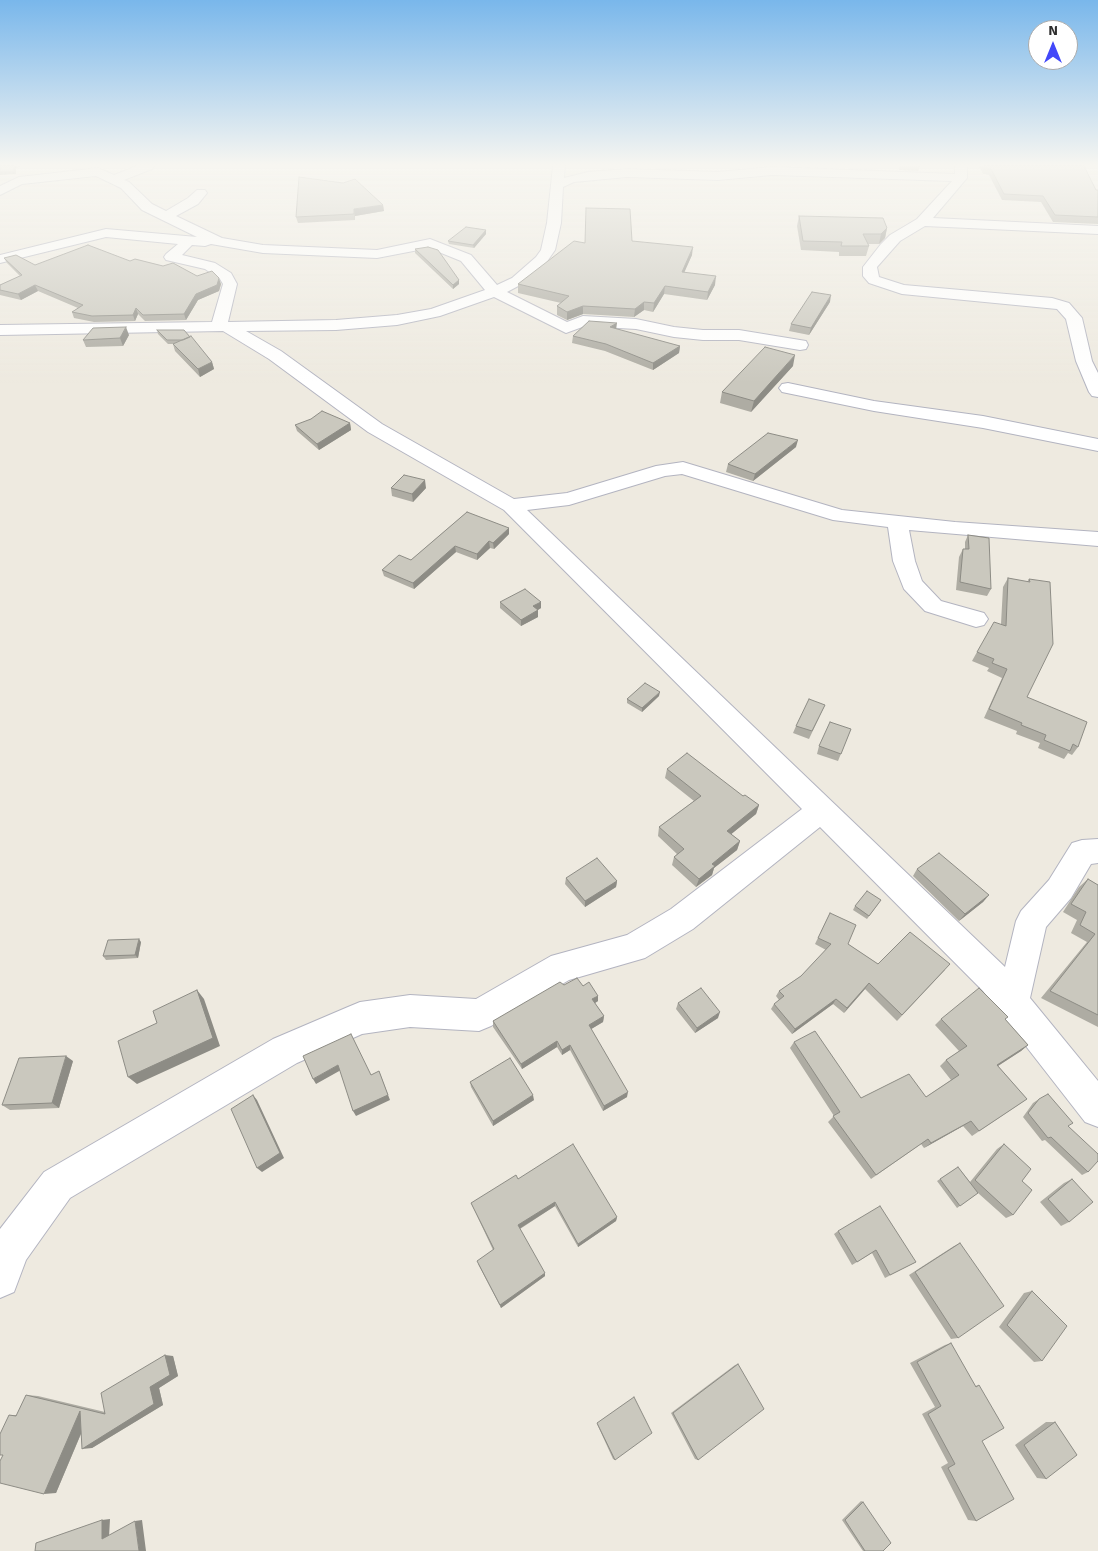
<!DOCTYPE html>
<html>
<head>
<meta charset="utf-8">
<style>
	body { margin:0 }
	#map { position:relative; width:1098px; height:1551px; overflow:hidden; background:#eeeae0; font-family:Signika,sans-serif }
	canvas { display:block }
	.north { position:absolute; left:1028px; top:20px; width:50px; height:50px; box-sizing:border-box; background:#fff; border:1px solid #ababab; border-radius:50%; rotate:0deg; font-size:14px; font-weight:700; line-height:20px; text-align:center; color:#2d2d2d }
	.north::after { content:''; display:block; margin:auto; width:18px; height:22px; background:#4248f9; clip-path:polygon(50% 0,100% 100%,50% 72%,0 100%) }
</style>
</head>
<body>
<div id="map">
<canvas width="1098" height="1551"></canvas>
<div class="north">N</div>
</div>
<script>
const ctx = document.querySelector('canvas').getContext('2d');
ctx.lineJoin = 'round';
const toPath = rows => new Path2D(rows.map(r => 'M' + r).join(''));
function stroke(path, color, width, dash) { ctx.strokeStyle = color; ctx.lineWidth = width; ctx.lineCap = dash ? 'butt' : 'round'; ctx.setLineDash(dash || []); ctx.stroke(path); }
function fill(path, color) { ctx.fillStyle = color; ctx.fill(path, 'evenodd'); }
const minor = toPath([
	[137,166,154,166,152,169,124,180,129,182,152,204,166,211,188,198,197,190,205,190,207,193,198,204,176,216,222,238,263,245,377,250,430,239,471,255,497,285,512,278,536,257,541,250,547,223,553,166,565,166,564,178,588,172,627,169,718,172,772,167,955,174,955,166,967,166,967,178,933,218,1098,226,1098,234,925,226,900,241,877,267,879,277,904,285,1052,298,1069,303,1082,318,1092,361,1098,373,1098,397,1092,396,1089,392,1076,361,1066,319,1057,309,902,294,869,283,863,276,863,267,881,244,890,235,917,219,952,181,772,175,718,180,627,177,574,182,563,187,561,223,555,250,546,263,522,284,507,292,567,322,583,316,636,319,674,327,703,330,739,330,806,341,808,345,806,349,800,350,739,340,703,340,674,337,636,329,585,326,566,333,494,297,440,316,397,325,336,330,246,331,281,351,382,424,514,499,567,493,656,466,683,462,842,510,955,522,1098,532,1098,546,909,530,915,561,922,581,941,601,984,613,988,619,984,625,976,627,925,611,904,589,893,561,888,527,833,520,682,474,665,476,569,505,527,510,1005,967,1016,921,1021,911,1049,880,1072,843,1082,840,1098,839,1098,863,1091,864,1071,898,1046,927,1030,998,1098,1081,1098,1127,1085,1122,983,991,820,827,693,929,645,958,569,980,491,1026,479,1031,410,1027,362,1034,297,1063,70,1198,26,1260,14,1292,0,1298,0,1229,44,1172,273,1039,348,1007,360,1002,410,995,476,999,551,956,627,935,671,909,802,809,504,510,368,432,269,359,223,331,0,335,0,325,212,322,223,284,220,279,205,269,166,260,164,257,166,254,178,244,106,237,0,263,0,255,106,229,197,237,142,210,121,188,96,176,22,184,0,195,0,186,19,177,98,168,114,175,137,166],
	[211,244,263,253,377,258,429,248,461,261,485,290,431,309,397,315,336,320,228,322,237,284,231,273,215,263,182,255,192,245,205,246,211,244],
	[788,383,874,401,983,416,1098,439,1098,451,983,428,874,411,782,392,779,388,782,384,788,383]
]);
stroke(minor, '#b3b4c0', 2);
fill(minor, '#fff');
fill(toPath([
	[899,166,920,166,918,171,899,170],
	[979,166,1084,166,1096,190,1098,190,1098,224,1053,222,1041,202,1002,200,989,175,983,174],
	[383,205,384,211,355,216,355,220,298,223,296,217],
	[799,216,887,228,885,238,879,244,868,244,869,246,866,256,839,256,839,252,801,250,797,226],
	[486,230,486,234,474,248,449,244,448,241],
	[632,241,692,255,684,272,715,285,707,300,664,294,653,312,644,310,634,317,583,314,567,320,557,315,557,306,561,303,518,293,518,284,585,243],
	[415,249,459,280,459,284,453,289,415,253],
	[4,258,35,265,130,261,197,276,221,284,219,291,198,300,186,320,145,321,138,314,135,321,94,322,74,318,72,312,78,308,38,291,21,300,0,295,0,285,20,276,7,263],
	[830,302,809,335,789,331,791,324],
	[616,329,680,346,679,353,653,370,605,351,572,343,573,336],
	[157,330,184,330,212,362,214,369,200,377,175,351,173,344,174,344,168,344,158,334],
	[129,335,123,346,86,347,83,340],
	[793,366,751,412,720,403,722,392],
	[350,423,351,430,319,450,297,431,295,425],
	[796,447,753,481,726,472,728,464],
	[391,488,426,488,413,502,392,496],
	[467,512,509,534,494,549,490,548,477,560,456,552,414,589,384,576,382,570,411,560],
	[968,535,991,589,987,596,956,590,959,557,963,549,965,549,965,542],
	[1008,578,1027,582,1029,579,1027,697,1078,747,1072,755,1068,753,1064,759,1038,748,1040,743,1016,734,1017,731,984,718,1002,678,987,671,989,668,972,661,977,652,1001,624,1003,587],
	[500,602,541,602,541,608,538,610,538,617,521,626,500,608],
	[659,696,642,712,627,703,627,699],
	[825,705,809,739,793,733,796,726],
	[851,729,838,761,817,754,819,746],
	[667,769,743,796,759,805,756,814,731,834,740,841,737,850,714,868,712,875,696,887,672,865,674,857,677,854,658,836,659,827,694,801,665,778],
	[917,869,989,895,983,902,959,921,913,876],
	[566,878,617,881,616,887,585,907,565,884],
	[1088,879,1098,885,1098,1027,1041,998,1087,942,1071,933,1077,920,1063,912,1079,887],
	[881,900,867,919,853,910,855,906],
	[830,913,848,944,878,964,945,970,897,1021,865,989,844,1013,833,1004,792,1034,771,1009,774,1004,779,1000,776,996,779,991,801,976,826,950,815,944],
	[141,942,138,958,106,960,103,956],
	[564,985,583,986,598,996,598,1001,595,1003,604,1016,603,1022,591,1029,627,1097,603,1111,570,1050,562,1055,557,1047,522,1069,493,1027,493,1021],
	[678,1003,718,1018,695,1033,676,1009],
	[941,1019,1005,1019,1028,1045,1021,1051,998,1066,1027,1099,972,1136,963,1126,924,1148,921,1144,871,1179,828,1122,834,1116,790,1048,794,1042,861,1098,926,1097,951,1080,940,1066,946,1060,959,1051,935,1025],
	[73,1061,59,1108,10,1110,2,1105],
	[470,1082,534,1100,493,1126,471,1087],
	[1039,1099,1068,1126,1088,1172,1082,1175,1045,1140,1042,1141,1023,1117,1033,1103],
	[1004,1144,1022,1181,1013,1215,1006,1218,978,1193,957,1208,937,1181,958,1167,970,1182,997,1149],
	[518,1179,617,1217,616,1221,578,1247,555,1206,520,1229,545,1276,501,1308,478,1264,493,1250,471,1203],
	[1072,1179,1069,1222,1061,1226,1040,1202,1064,1183],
	[838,1231,916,1262,885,1278,872,1253,852,1265,834,1234],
	[960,1243,958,1338,951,1339,909,1275,954,1246],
	[1032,1291,1042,1361,1034,1362,999,1327,1024,1293],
	[951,1343,975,1386,979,1385,982,1441,976,1521,968,1520,941,1467,948,1463,922,1414,935,1407,910,1363,945,1345],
	[173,1356,178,1376,159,1388,163,1405,92,1448,81,1434,56,1493,3,1455,9,1415,17,1415,26,1395,38,1396,105,1412],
	[738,1364,698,1460,695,1459,671,1413,735,1365],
	[633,1398,615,1460,613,1459,597,1424],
	[1046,1422,1055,1422,1046,1479,1037,1478,1015,1445],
	[861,1501,863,1502,883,1551,863,1551,842,1520]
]), '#aeaca3');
fill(toPath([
	[14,166,20,166,20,167,16,168,16,174,0,175,0,172],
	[383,205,384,211,355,216,355,220,354,209],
	[887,228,885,238,879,244,881,234],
	[486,230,486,234,474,248,473,245],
	[693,247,692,255,681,280,682,272],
	[716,276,715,285,707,300,708,292],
	[219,278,221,284,219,291,198,300,186,320,184,314,196,294],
	[459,280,459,284,453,289,453,285],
	[35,285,38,291,21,300,18,294],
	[665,286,664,294,653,312,654,303],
	[831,295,830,302,809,335,811,328],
	[644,302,644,310,634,317,635,309],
	[583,306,583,314,567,320,567,312],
	[136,308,138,314,135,321,133,315],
	[617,323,616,330,610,327],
	[126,327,129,335,123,346,120,338],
	[680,346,679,353,653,370,653,363],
	[795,355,793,366,751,412,754,401],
	[212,362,214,369,200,377,198,369],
	[350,423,351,430,319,450,317,444],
	[798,440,796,447,753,481,755,474],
	[425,480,426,488,413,502,412,494],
	[509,528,509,534,494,549,493,543],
	[489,541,490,548,477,560,477,554],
	[455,546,456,552,414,589,413,583],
	[541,602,541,608,533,613,533,606],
	[538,610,538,617,521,626,521,620],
	[660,692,659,696,642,712,642,708],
	[759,805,756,814,724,840,727,831],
	[740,841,737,850,714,868,712,875,696,887,699,879,712,864],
	[617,881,616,887,585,907,585,901],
	[989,895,983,902,959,921,965,914],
	[139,939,141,942,138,958,135,955],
	[869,983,865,989,844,1013,847,1008],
	[197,990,204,999,220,1046,137,1084,128,1077],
	[598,996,598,1001,592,1005,592,999],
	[836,999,833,1004,792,1034,795,1029],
	[720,1012,718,1018,695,1033,697,1028],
	[604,1016,603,1022,588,1031,589,1025],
	[557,1041,557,1047,522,1069,521,1064],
	[570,1045,570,1050,562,1055,562,1050],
	[1028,1045,1021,1051,990,1071,997,1065],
	[66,1056,73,1061,59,1108,52,1103],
	[338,1065,341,1070,316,1084,313,1079],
	[379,1071,390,1100,356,1116,353,1111],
	[628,1092,627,1097,603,1111,604,1106],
	[253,1095,257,1100,284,1158,262,1172,257,1168],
	[533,1095,534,1100,493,1126,493,1121],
	[971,1121,963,1126,924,1148,931,1143],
	[555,1202,555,1206,519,1229,518,1225],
	[617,1217,616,1221,578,1247,578,1244],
	[545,1273,545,1276,501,1308,500,1305],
	[165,1355,173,1356,178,1376,159,1388,163,1405,92,1448,82,1449,150,1387],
	[80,1411,90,1412,56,1493,44,1494],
	[110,1519,109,1537,102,1539,102,1520],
	[142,1520,146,1551,139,1551,135,1521]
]), '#8d8c85');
const building = toPath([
	[0,166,14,166,14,171,0,172,0,166],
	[984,166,1084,166,1096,190,1098,190,1098,217,1055,215,1043,196,1004,194,991,169,985,168,984,166],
	[299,177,343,183,355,179,383,205,354,209,354,214,296,217,299,177],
	[586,208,630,209,632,241,693,247,682,272,716,276,708,292,665,286,654,303,644,302,635,309,583,306,567,312,557,306,569,296,518,284,574,241,585,243,586,208],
	[799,216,883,218,887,228,881,234,863,234,869,246,841,246,842,242,803,241,799,216],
	[466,227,486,230,473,245,448,241,466,227],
	[88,245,130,261,135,259,163,266,173,263,197,276,212,271,219,278,217,285,196,294,184,314,143,315,136,308,133,315,92,316,72,312,83,305,35,285,18,294,0,290,0,285,22,275,4,258,16,255,35,265,88,245],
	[428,247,438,250,459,280,453,285,415,249,428,247],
	[812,292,831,295,811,328,791,324,812,292],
	[589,321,617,323,610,327,680,346,653,363,606,344,573,336,589,321],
	[126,327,120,338,83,340,93,328,126,327],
	[157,330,184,330,190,337,183,340,167,340,157,330],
	[191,336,212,362,198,369,173,344,191,336],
	[765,347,795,355,754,401,722,392,765,347],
	[322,411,350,423,317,444,295,425,311,419,322,411],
	[768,433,798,440,755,474,728,464,768,433],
	[404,475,425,480,412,494,391,488,404,475],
	[467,512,509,528,493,543,489,541,477,554,455,546,413,583,382,570,399,555,411,560,467,512],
	[968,535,989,538,991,589,960,582,963,549,969,549,968,535],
	[1008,578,1030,582,1029,579,1050,582,1053,644,1027,697,1087,722,1078,747,1073,744,1070,751,1044,740,1046,735,1021,725,1022,723,989,709,1007,669,992,663,994,659,977,652,994,622,1006,626,1008,578],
	[525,589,541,602,533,606,538,610,521,620,500,602,525,589],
	[645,683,660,692,642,708,627,699,645,683],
	[809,699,825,705,812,731,796,726,809,699],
	[830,722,851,729,841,754,819,746,830,722],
	[687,753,743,796,745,795,759,805,727,831,740,841,712,864,715,866,699,879,674,857,684,849,659,827,701,796,667,769,687,753],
	[939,853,989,895,965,914,917,869,939,853],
	[597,858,617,881,585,901,566,878,597,858],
	[1088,879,1098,885,1098,1015,1050,991,1095,934,1080,925,1086,912,1071,904,1088,879],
	[867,891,881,900,869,916,855,906,867,891],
	[830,913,856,925,848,944,878,964,910,932,950,964,902,1015,869,983,847,1008,836,999,795,1029,774,1004,784,996,779,991,801,976,831,944,818,938,830,913],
	[139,939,135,955,103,956,108,940,139,939],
	[577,978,583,986,589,982,598,996,592,999,604,1016,589,1025,628,1092,604,1106,570,1045,562,1050,557,1041,521,1064,493,1021,560,982,564,985,577,978],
	[701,988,720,1012,697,1028,678,1003,701,988],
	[979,988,1008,1017,1005,1019,1028,1045,997,1065,1027,1099,979,1131,971,1121,931,1143,928,1139,876,1175,833,1116,840,1112,794,1042,815,1031,861,1098,909,1074,926,1097,959,1075,946,1060,967,1046,941,1019,979,988],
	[197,990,213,1038,128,1077,118,1041,157,1023,153,1011,197,990],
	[351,1034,371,1075,379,1071,388,1095,353,1111,338,1065,313,1079,303,1056,351,1034],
	[66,1056,52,1103,2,1105,19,1058,66,1056],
	[510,1058,533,1095,493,1121,470,1082,510,1058],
	[1048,1094,1073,1123,1068,1126,1098,1154,1098,1161,1088,1172,1051,1137,1048,1138,1028,1113,1039,1099,1048,1094],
	[253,1095,280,1153,257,1168,231,1109,253,1095],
	[573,1144,617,1217,578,1244,555,1202,518,1225,545,1273,500,1305,477,1261,494,1249,471,1203,516,1175,518,1179,573,1144],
	[1004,1144,1031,1169,1022,1181,1032,1190,1013,1215,975,1180,1004,1144],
	[958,1167,978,1193,960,1206,940,1179,958,1167],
	[1072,1179,1093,1202,1069,1222,1048,1199,1072,1179],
	[880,1206,916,1262,890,1275,876,1250,857,1262,838,1231,880,1206],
	[960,1243,1004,1306,958,1338,915,1272,960,1243],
	[1032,1291,1067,1326,1042,1361,1007,1325,1032,1291],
	[951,1343,976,1387,979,1385,1004,1428,982,1441,1014,1499,976,1521,948,1468,955,1464,928,1414,941,1406,917,1362,951,1343],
	[165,1355,170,1375,150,1387,154,1404,82,1449,80,1411,44,1494,0,1483,0,1461,3,1455,0,1455,0,1434,9,1415,16,1416,26,1395,105,1414,101,1393,165,1355],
	[738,1364,764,1409,698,1460,673,1413,738,1364],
	[634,1397,652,1433,615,1460,597,1423,634,1397],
	[1055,1422,1077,1455,1046,1479,1024,1445,1055,1422],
	[863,1502,891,1543,883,1551,865,1551,845,1520,863,1502],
	[102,1520,102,1539,135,1521,139,1551,35,1551,36,1543,102,1520]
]);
fill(building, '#cac8be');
stroke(building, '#8d8c85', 1);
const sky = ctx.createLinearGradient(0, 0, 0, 383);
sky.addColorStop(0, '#79b7eb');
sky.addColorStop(0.43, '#f7f6f1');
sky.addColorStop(1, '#f7f6f100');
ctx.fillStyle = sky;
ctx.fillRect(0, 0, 1098, 383);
</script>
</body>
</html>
